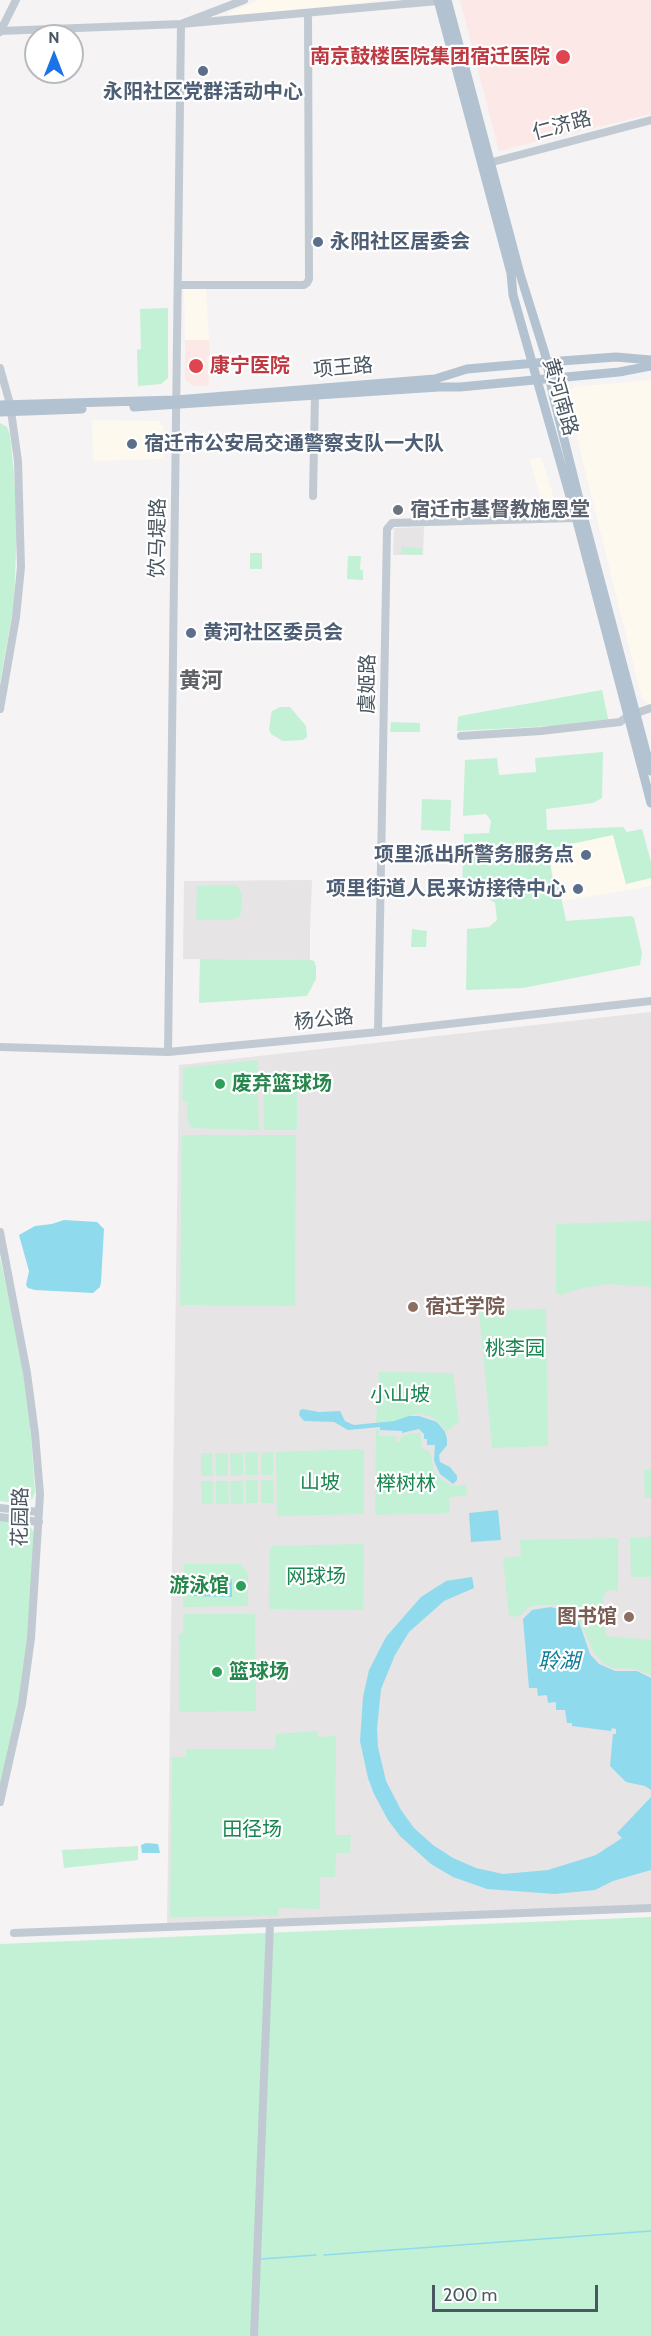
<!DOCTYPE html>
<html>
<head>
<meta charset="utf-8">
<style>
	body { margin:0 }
	#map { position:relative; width:651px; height:2336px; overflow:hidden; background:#f5f3f3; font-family:Cabin,sans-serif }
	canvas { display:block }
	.north { position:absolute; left:24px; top:24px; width:60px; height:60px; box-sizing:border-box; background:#fff; border:2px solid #b7bbc0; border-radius:50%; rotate:0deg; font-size:16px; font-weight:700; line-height:24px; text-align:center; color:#4a5661 }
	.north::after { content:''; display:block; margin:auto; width:21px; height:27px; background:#1a73e8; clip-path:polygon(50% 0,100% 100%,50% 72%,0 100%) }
	.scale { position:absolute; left:432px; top:2285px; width:166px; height:27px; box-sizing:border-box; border:3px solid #4a5661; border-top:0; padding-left:8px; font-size:18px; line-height:21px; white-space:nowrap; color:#4a5661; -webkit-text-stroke:4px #fff; paint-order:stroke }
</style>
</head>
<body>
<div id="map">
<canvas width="651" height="2336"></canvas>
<div class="north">N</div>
<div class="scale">200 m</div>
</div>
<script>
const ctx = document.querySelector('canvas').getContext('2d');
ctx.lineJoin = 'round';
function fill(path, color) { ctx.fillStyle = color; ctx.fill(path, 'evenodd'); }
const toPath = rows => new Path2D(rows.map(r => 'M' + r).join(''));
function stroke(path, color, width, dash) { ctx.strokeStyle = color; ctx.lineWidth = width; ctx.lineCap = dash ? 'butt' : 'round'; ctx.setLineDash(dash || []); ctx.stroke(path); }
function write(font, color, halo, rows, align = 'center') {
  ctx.font = font + ' Cabin,"Noto Sans SC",sans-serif'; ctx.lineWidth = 4.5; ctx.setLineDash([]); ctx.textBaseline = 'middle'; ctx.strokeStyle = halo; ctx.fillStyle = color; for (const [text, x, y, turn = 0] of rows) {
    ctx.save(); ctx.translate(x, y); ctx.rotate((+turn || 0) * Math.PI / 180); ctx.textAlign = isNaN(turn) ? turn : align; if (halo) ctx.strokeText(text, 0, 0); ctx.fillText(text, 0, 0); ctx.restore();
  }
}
fill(toPath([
	[259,0,386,0,228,17,228,13],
	[184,287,206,287,209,340,185,340],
	[651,380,651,705,642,699,566,394,574,387],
	[92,420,159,421,164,428,163,459,93,461],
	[541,457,560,517,546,518,530,460],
	[613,835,626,884,651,878,651,886,562,901,559,886,554,882,548,849]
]), '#fdf9ef');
fill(toPath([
	[424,527,423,555,393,555,394,528],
	[312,880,310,928,310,960,183,959,184,881],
	[651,1012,651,1905,167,1924,179,1065]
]), '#e6e4e5');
fill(toPath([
	[460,0,651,0,651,114,499,151],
	[185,340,209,340,210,356,207,356,209,385,194,386,185,380]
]), '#fce8e6');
fill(toPath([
	[168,308,168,378,161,384,138,386,137,350,141,349,140,309],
	[0,423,7,427,10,435,14,473,17,526,14,603,0,683],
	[367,431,376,431,381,436,381,452,366,452],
	[401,547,422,548,422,555,401,554],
	[250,553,262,553,262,569,250,569],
	[348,556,361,556,360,570,363,570,363,580,347,579],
	[602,690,609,723,457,731,458,717,460,716],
	[280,707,290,707,306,726,307,737,303,740,283,741,271,734,269,730,271,715,272,711],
	[391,722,420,723,420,732,390,732],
	[603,752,602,798,593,803,546,809,547,830,623,827,627,832,642,829,651,862,651,878,626,884,613,835,548,849,553,881,559,886,566,921,631,916,634,918,642,953,640,965,523,988,466,990,467,929,489,927,497,920,495,903,487,898,465,898,462,888,464,834,489,833,491,821,486,814,463,816,465,760,497,758,499,775,536,772,535,758],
	[422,799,451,800,450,831,421,830],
	[236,885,242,894,241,913,238,918,232,920,196,920,197,886],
	[412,929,427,931,426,947,411,947],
	[200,959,310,960,314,961,316,966,316,979,307,996,199,1003],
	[257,1060,259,1130,191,1128,187,1117,188,1101,182,1101,183,1068],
	[297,1074,297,1130,264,1130,263,1077],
	[182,1135,296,1135,295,1306,180,1305],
	[651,1221,651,1287,606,1284,579,1289,561,1295,556,1292,556,1224],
	[0,1258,19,1344,30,1422,35,1492,33,1498,23,1504,0,1501],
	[546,1309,548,1446,492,1448,479,1311],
	[379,1372,453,1373,459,1422,445,1432,441,1424,432,1417,419,1413,394,1421,376,1423],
	[376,1430,379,1430,379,1436,396,1436,396,1441,399,1442,401,1437,411,1433,420,1433,422,1449,430,1452,434,1471,441,1479,452,1486,466,1485,467,1495,449,1497,450,1513,377,1515,375,1512],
	[362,1449,364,1451,364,1514,277,1516,276,1452],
	[245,1452,258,1452,258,1475,246,1475],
	[273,1452,273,1475,261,1475,261,1453],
	[201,1453,212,1453,213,1476,201,1476],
	[215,1453,228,1453,228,1476,216,1476],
	[230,1453,243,1453,243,1475,231,1476],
	[651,1469,651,1498,645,1498,644,1470],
	[258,1480,258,1503,246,1503,246,1480],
	[261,1480,273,1480,274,1503,261,1503],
	[201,1481,213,1481,213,1504,202,1504],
	[216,1481,228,1481,229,1504,216,1504],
	[230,1481,243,1481,243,1504,231,1504],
	[0,1520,28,1524,34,1532,30,1635,15,1728,0,1788],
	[651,1537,651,1577,631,1577,630,1538],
	[618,1538,618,1591,608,1590,603,1596,606,1636,651,1640,651,1675,635,1669,612,1668,604,1664,594,1653,578,1617,566,1607,558,1605,537,1605,529,1607,520,1616,509,1617,503,1558,521,1556,520,1540],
	[364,1544,363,1610,269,1609,270,1550,272,1546],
	[184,1564,241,1564,248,1574,248,1606,183,1607],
	[183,1614,255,1614,256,1711,179,1712,179,1634,183,1633],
	[318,1731,318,1737,336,1736,335,1835,351,1835,350,1853,336,1853,335,1877,320,1877,320,1909,279,1908,278,1916,170,1917,172,1757,186,1757,186,1749,275,1749,276,1734],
	[138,1846,138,1860,64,1868,62,1850],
	[651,1917,651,2336,0,2336,0,1944]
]), '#c3f1d5');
fill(toPath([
	[64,1220,97,1222,104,1229,101,1282,100,1287,93,1293,35,1290,28,1288,26,1285,29,1271,19,1235,35,1226,52,1224],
	[303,1409,319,1412,340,1411,345,1421,354,1425,394,1421,409,1416,419,1416,437,1422,445,1432,447,1439,447,1445,439,1455,440,1462,450,1467,457,1476,457,1480,453,1484,440,1474,434,1461,435,1445,427,1445,427,1439,424,1439,424,1434,419,1429,402,1433,402,1431,380,1430,380,1427,348,1430,334,1422,304,1421,299,1415,300,1410],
	[498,1510,501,1540,471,1542,469,1513],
	[472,1577,474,1588,444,1601,409,1632,395,1655,381,1689,377,1729,378,1747,386,1781,401,1810,414,1828,433,1845,453,1858,476,1868,503,1874,548,1870,596,1855,622,1838,617,1833,651,1797,651,1870,613,1881,595,1890,555,1894,487,1889,453,1877,431,1864,400,1836,388,1820,374,1794,368,1778,360,1741,363,1697,369,1670,386,1637,421,1597,446,1581],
	[190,1579,232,1579,232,1597,190,1596],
	[551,1607,568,1612,579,1622,590,1654,599,1664,615,1671,637,1671,651,1678,651,1790,645,1786,626,1782,610,1766,613,1734,616,1734,616,1729,612,1728,611,1731,572,1726,572,1723,567,1723,565,1710,556,1710,556,1702,548,1703,547,1695,538,1696,537,1688,529,1688,523,1619,532,1610],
	[146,1843,158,1844,160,1853,142,1853,141,1845]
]), '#90daee');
stroke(toPath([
	[324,2255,651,2231],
	[261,2259,316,2255]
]), '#90daee', 1.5);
stroke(toPath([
	[0,31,181,24,438,1],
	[0,32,16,0],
	[485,164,651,120],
	[178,285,304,285,307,283,309,279,308,13],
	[0,368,10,404],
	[313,496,315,396],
	[0,709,16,617,21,567,18,461,11,411],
	[461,736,541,731,620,722,628,716,651,708],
	[378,1032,387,529,392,523,576,518],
	[0,1047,168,1052,378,1032,651,1001],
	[168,1052,181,24,244,0],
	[0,1232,27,1373,35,1434,40,1494,31,1638,22,1704,0,1802],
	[0,1508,39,1512],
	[0,1517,39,1522],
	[14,1933,651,1908],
	[254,2336,270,1923]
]), '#c1cad2', 8);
stroke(toPath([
	[438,0,511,273,513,295,577,521,651,803],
	[447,0,520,274,545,354,553,395,584,519,651,771],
	[0,405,176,400,435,379,467,369,547,362,616,357,651,360],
	[134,407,439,387,460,387,619,372,651,366],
	[0,412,82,409]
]), '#b3c2d1', 9);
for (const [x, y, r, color] of [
	[563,57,8,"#e0444e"],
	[203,71,6,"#5c6f8a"],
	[318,242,6,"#5c6f8a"],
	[196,366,8,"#e0444e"],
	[132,444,6,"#5c6f8a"],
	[398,510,6,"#6b7280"],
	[191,633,6,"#5c6f8a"],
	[586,855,6,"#5c6f8a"],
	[578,889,6,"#5c6f8a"],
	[220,1084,6,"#2e9e5b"],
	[413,1307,6,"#8d6e63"],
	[241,1586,6,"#2e9e5b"],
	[629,1617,6,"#8d6e63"],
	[217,1672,6,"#2e9e5b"]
]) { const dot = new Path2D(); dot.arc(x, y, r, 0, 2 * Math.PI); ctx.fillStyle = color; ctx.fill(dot); stroke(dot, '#fff', 2); }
write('bold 20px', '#be3a42', '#fff', [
	["南京鼓楼医院集团宿迁医院",550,57],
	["康宁医院",210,366,"left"]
], 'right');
write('bold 20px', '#4e5e75', '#fff', [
	["永阳社区党群活动中心",203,92,"center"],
	["永阳社区居委会",330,242],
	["宿迁市公安局交通警察支队一大队",144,444],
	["黄河社区委员会",203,633],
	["项里派出所警务服务点",574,855,"right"],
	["项里街道人民来访接待中心",566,889,"right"]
], 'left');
write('20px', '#4a5661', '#fff', [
	["仁济路",562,126,-15],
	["项王路",343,368,-5],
	["黄河南路",560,397,74],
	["饮马堤路",158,538,-89],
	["虞姬路",368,684,-89],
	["杨公路",324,1020,-6],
	["花园路",21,1517,-89]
]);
write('bold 20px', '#5b616d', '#fff', [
	["宿迁市基督教施恩堂",410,510]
], 'left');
write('bold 20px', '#27864d', '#fff', [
	["废弃篮球场",232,1084],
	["游泳馆",229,1586,"right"],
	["篮球场",229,1672]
], 'left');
write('bold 20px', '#785e54', '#fff', [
	["宿迁学院",425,1307],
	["图书馆",617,1617,"right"]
], 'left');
write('20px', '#17864f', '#fff', [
	["桃李园",515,1349],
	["小山坡",400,1395],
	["山坡",320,1483],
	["榉树林",406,1484],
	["网球场",316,1577],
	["田径场",252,1830]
]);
write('italic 21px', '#0c7c9b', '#fff', [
	["聆湖",559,1662]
]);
write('bold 22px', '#5f6368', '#fff', [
	["黄河",201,682]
]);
</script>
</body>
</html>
